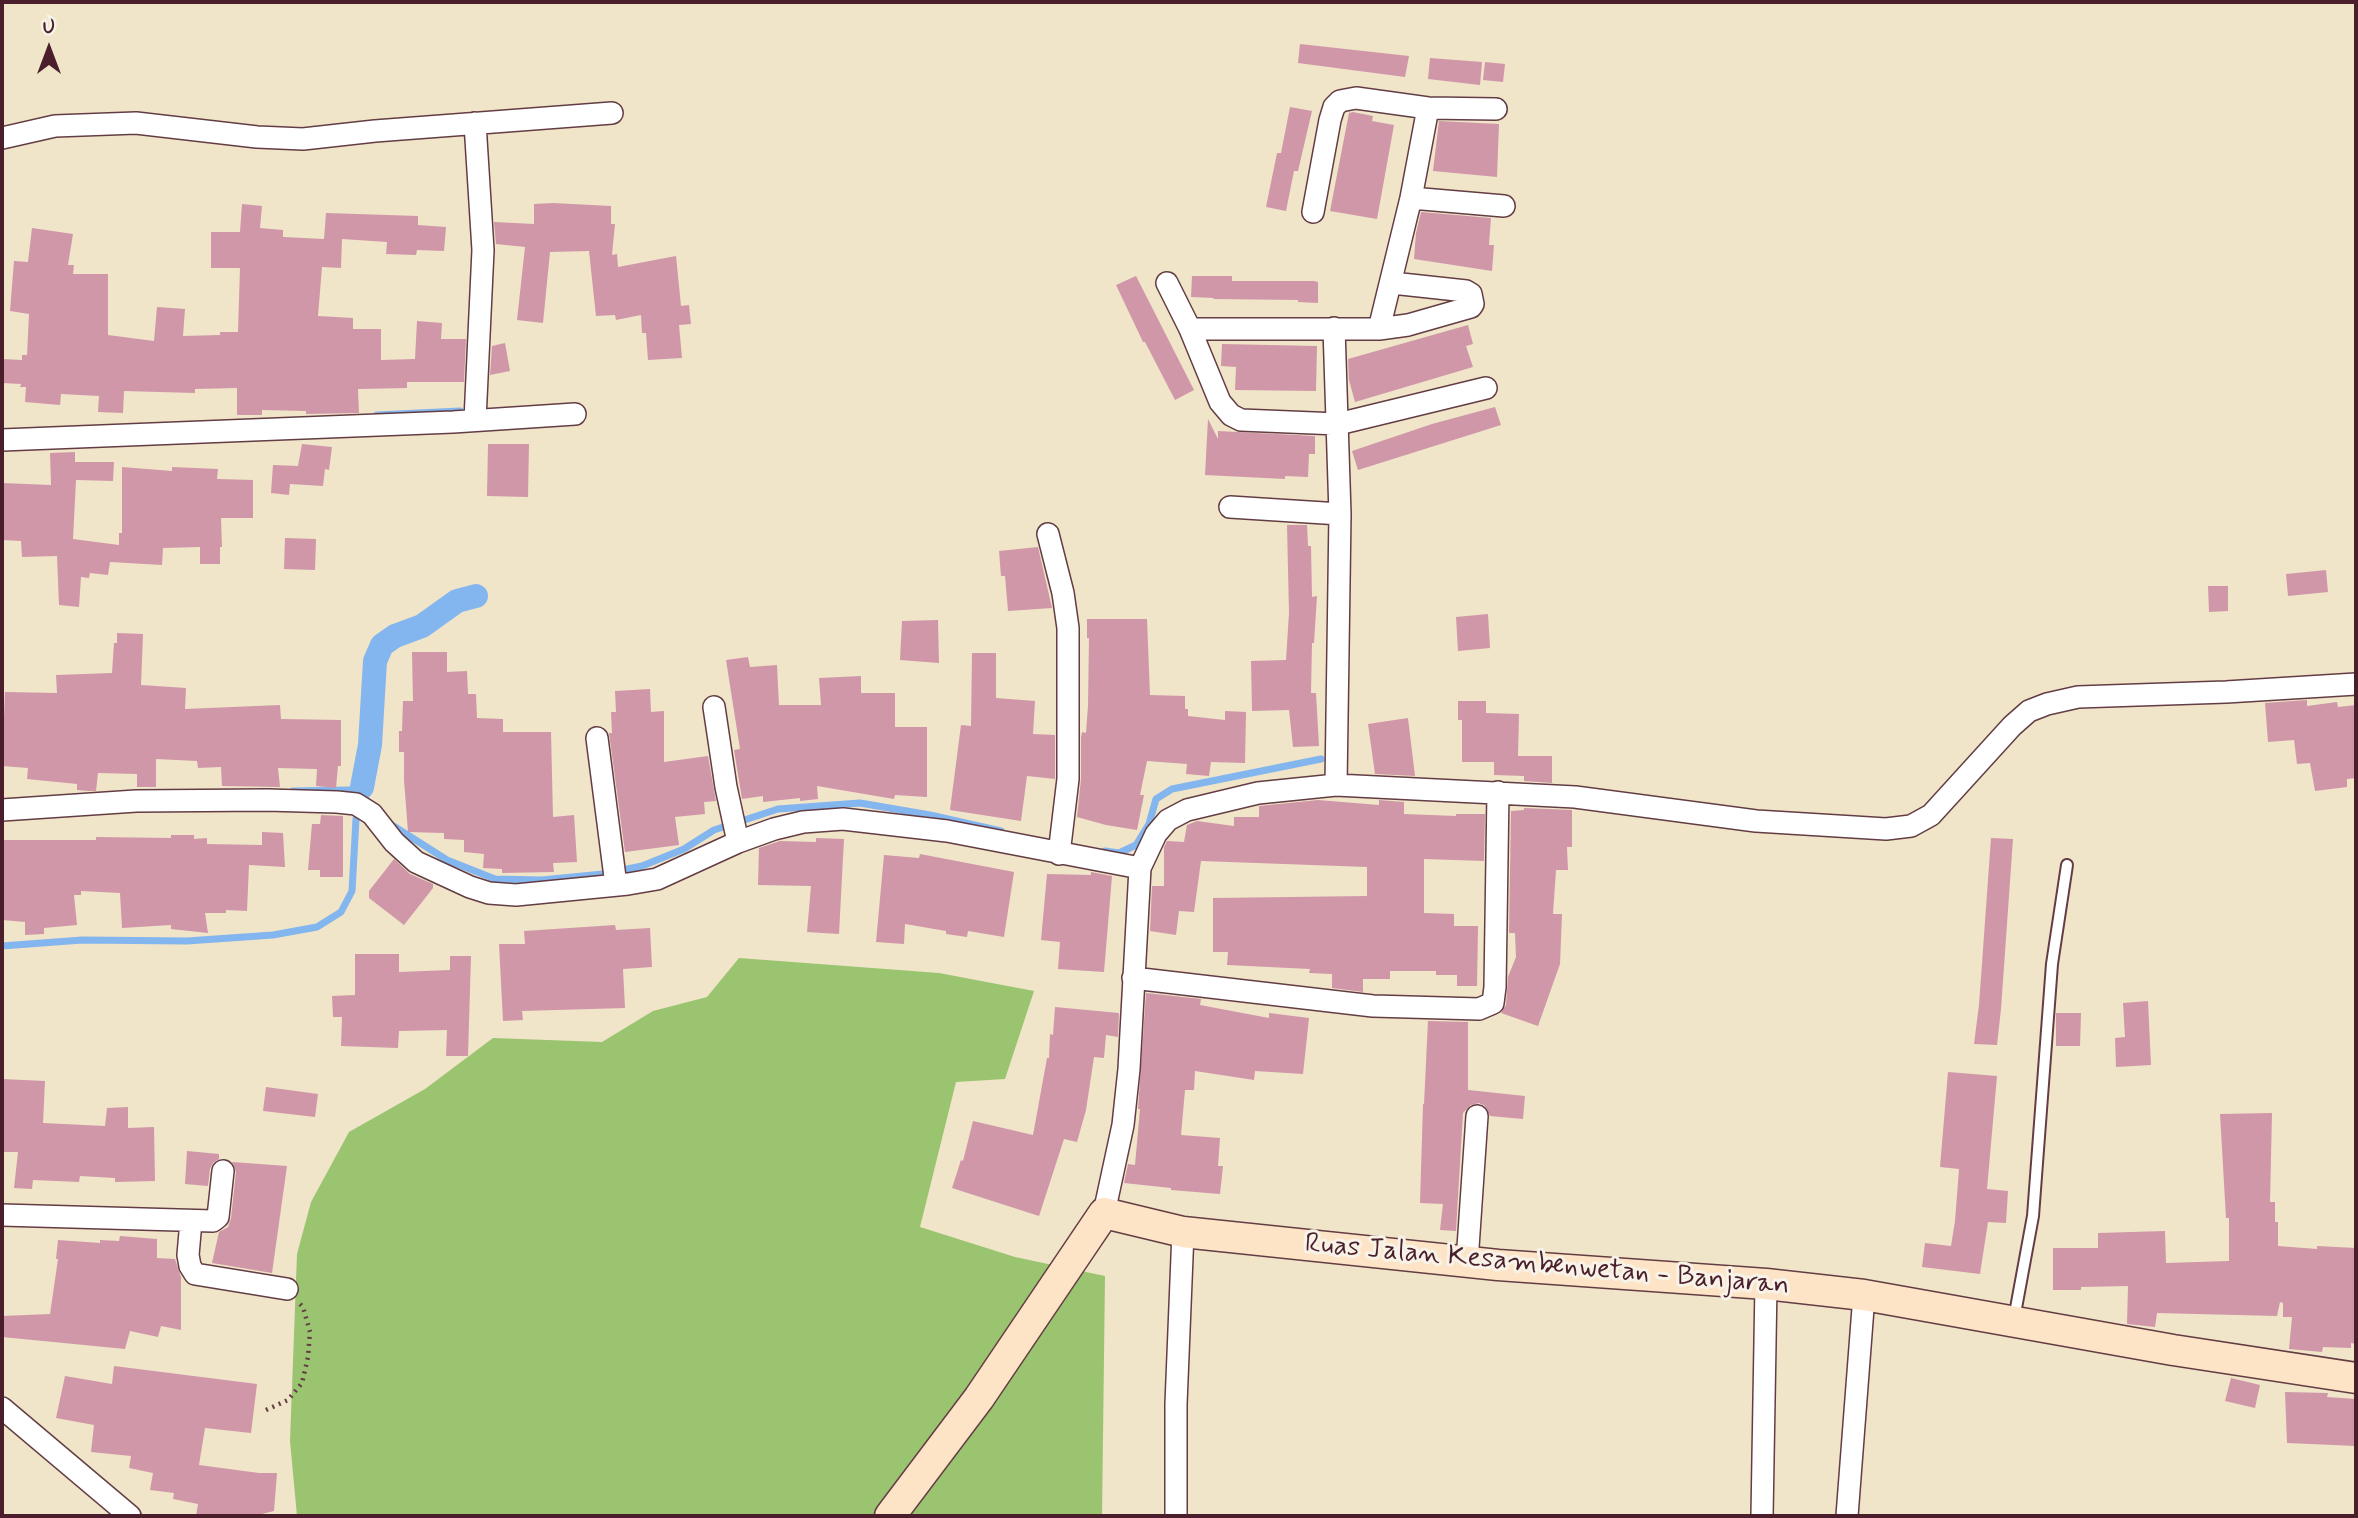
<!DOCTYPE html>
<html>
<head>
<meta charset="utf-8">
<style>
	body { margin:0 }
	#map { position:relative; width:2358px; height:1518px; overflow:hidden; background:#f0e4c9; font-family:Mynerve,sans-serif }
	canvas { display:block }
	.frame { position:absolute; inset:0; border:4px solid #4a1f2b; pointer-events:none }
	.north { position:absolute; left:14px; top:14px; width:70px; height:70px; -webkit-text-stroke:5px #f7f3e8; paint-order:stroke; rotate:0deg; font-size:19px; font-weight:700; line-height:28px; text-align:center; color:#4a1f2b }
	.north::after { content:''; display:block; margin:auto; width:24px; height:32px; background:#4a1f2b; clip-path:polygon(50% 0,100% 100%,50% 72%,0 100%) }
</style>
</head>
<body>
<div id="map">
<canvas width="2358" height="1518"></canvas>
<div class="frame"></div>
<div class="north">U</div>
</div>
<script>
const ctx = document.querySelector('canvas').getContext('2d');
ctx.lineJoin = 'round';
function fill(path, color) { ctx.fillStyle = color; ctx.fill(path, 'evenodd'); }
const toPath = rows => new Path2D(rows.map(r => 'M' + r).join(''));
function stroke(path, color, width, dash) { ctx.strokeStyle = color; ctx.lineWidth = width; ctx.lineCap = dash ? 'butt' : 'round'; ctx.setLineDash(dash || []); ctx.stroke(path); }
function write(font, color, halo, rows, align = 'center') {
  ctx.font = font + ' Mynerve,sans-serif'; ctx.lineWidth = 6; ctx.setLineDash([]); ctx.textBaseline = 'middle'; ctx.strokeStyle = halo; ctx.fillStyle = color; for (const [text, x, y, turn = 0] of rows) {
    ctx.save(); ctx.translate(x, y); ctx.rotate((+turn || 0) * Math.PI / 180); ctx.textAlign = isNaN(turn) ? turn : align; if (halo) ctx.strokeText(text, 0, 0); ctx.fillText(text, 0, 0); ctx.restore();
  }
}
fill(toPath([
	[739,958,939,973,1034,991,1005,1079,956,1082,920,1227,1015,1257,1105,1276,1102,1516,297,1516,290,1441,297,1254,311,1202,349,1132,425,1089,493,1038,602,1042,653,1011,707,997]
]), '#9ac470');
stroke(toPath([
	[377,415,460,411],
	[293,791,350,790,366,799],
	[392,825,447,860,495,879,542,880,603,874,642,866,684,849,714,830,778,809,860,803,930,815,1001,831],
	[1105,851,1119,853,1136,845,1149,824,1156,799,1172,789,1321,759],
	[2,946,82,940,187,941,273,935,317,927,341,912,352,891,356,819]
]), '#83b5ef', 7);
stroke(toPath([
	[362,787,370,745,375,661,382,645,395,636,422,626,457,601,476,596]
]), '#83b5ef', 24);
fill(toPath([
	[1300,44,1409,56,1405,77,1298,63],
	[1430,58,1482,62,1480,85,1428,79],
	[1485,62,1505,64,1503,82,1483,80],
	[1290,107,1312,111,1298,171,1294,171,1286,211,1266,207,1277,153,1281,153],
	[1353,112,1373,116,1372,121,1394,125,1377,219,1330,211,1349,113],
	[1439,121,1499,124,1497,177,1433,171],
	[553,203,611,206,611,224,615,224,612,255,617,254,618,267,676,256,681,306,689,305,691,324,679,325,682,358,648,360,646,333,642,333,641,315,616,320,615,315,596,316,589,251,550,252,543,323,517,320,525,247,496,244,494,222,534,224,534,204],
	[242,204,262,206,260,228,283,230,283,237,324,239,326,213,418,216,418,225,446,227,444,251,417,250,416,255,386,254,387,242,342,239,341,268,322,267,318,316,353,318,353,329,381,329,381,360,415,359,417,321,442,323,441,339,466,339,464,382,407,382,407,388,358,389,359,413,306,414,306,411,262,410,262,415,237,415,237,388,195,389,195,393,124,391,123,413,98,412,99,396,61,394,60,405,25,402,26,387,20,387,21,384,2,383,2,359,22,360,22,355,27,355,29,314,10,311,14,261,28,262,32,228,73,234,68,265,74,265,73,274,108,274,108,335,154,341,157,307,185,309,183,336,220,335,220,332,238,332,240,268,211,268,211,232,240,232],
	[1421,212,1491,218,1489,245,1494,245,1492,271,1414,259,1416,233],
	[1136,276,1194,390,1175,400,1145,342,1143,342,1116,285],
	[1192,276,1232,276,1232,281,1314,281,1318,282,1318,303,1298,302,1298,300,1213,299,1214,298,1191,297],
	[1468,325,1473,344,1466,346,1473,367,1355,402,1349,380,1348,359],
	[505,343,510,371,490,375,492,346],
	[1222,344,1317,346,1316,391,1235,390,1236,367,1221,366],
	[1495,407,1501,425,1358,470,1352,451,1432,424],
	[1208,419,1218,439,1218,431,1315,436,1315,454,1309,454,1308,477,1285,476,1285,479,1205,475],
	[302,444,332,447,329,470,325,469,323,486,290,484,289,495,271,493,273,465,298,466],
	[488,444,529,444,528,497,487,496],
	[75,452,75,462,114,462,113,481,76,480,73,539,119,545,119,533,122,533,122,467,172,471,172,467,218,469,217,479,253,480,253,518,221,518,222,547,220,547,220,564,200,564,200,547,163,548,162,565,110,562,108,575,90,573,89,578,81,577,79,607,59,605,57,556,22,557,21,541,2,540,2,483,51,485,50,453],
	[1287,525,1307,525,1308,546,1311,546,1312,597,1317,596,1314,643,1312,643,1311,693,1316,693,1319,746,1293,747,1289,710,1252,711,1251,661,1286,660,1289,613],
	[285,538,316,539,315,570,284,569],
	[1038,547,1052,608,1008,611,1005,576,1001,576,999,551],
	[2326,570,2328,592,2288,596,2286,574],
	[2208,586,2228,586,2228,611,2209,612],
	[1488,614,1490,648,1458,651,1456,617],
	[1087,619,1147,619,1150,695,1185,696,1185,709,1188,709,1188,716,1225,720,1225,711,1246,712,1245,763,1211,762,1209,776,1186,774,1187,764,1147,761,1140,795,1144,795,1137,830,1106,825,1077,817,1081,779,1081,737,1082,732,1086,733,1088,706,1089,638,1087,638],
	[938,620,939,663,900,660,902,621],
	[117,633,143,634,141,685,186,688,185,709,280,705,281,719,341,720,341,766,338,766,336,788,316,786,317,769,278,768,280,787,222,786,221,767,198,768,197,761,156,759,156,787,137,787,137,774,98,773,96,791,88,791,77,790,77,784,27,779,28,768,2,766,5,692,57,693,56,675,112,673,114,643,117,643],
	[412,652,447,652,447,672,467,671,468,694,476,694,477,718,503,719,503,732,551,732,553,817,574,815,577,862,553,863,554,872,502,873,502,869,483,868,484,854,464,852,464,840,444,839,444,833,408,832,404,780,404,752,399,752,399,731,402,731,403,701,413,701],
	[972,653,996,653,996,698,1035,701,1033,734,1055,735,1055,779,1027,776,1021,821,950,810,961,725,971,726],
	[748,657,750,667,777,665,779,705,821,705,819,678,861,676,861,693,895,693,895,727,927,727,927,797,895,795,894,799,817,786,818,799,800,801,800,798,763,802,763,796,742,799,734,750,740,749,726,660],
	[650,689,651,712,664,711,664,762,708,756,716,801,704,802,705,814,675,817,679,845,625,852,609,733,612,733,611,712,616,712,615,691],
	[2307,700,2307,706,2337,702,2338,707,2356,705,2356,778,2347,779,2347,787,2315,791,2310,763,2297,764,2294,740,2268,742,2265,703],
	[1458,701,1486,701,1486,713,1519,714,1518,756,1552,756,1552,783,1524,781,1524,776,1494,775,1494,762,1462,762,1462,720,1458,720],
	[1408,718,1415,776,1375,774,1368,724],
	[1318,800,1379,805,1379,800,1404,802,1404,814,1456,816,1456,814,1485,814,1484,861,1424,859,1424,913,1454,914,1454,926,1478,926,1477,986,1457,986,1457,975,1436,975,1436,971,1390,971,1390,979,1363,979,1363,992,1332,988,1332,974,1309,973,1310,969,1227,965,1228,952,1213,952,1213,898,1367,896,1367,867,1201,861,1194,912,1179,911,1176,935,1150,931,1152,886,1164,886,1164,847,1167,841,1184,842,1187,825,1197,821,1234,826,1234,817,1259,817,1259,806],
	[1524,808,1572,810,1572,847,1567,847,1568,870,1556,870,1553,914,1562,914,1560,964,1538,1026,1501,1013,1506,1005,1508,977,1516,957,1515,933,1509,933,1511,811,1524,810],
	[321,815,343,816,343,877,320,877,320,870,308,870,312,824,320,824],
	[262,832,283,833,285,867,249,865,247,911,226,910,226,913,205,913,208,933,171,929,171,925,122,928,120,893,81,891,81,895,74,895,77,925,44,928,44,934,25,935,25,922,2,920,3,879,2,879,2,840,96,840,96,837,171,838,171,835,194,835,194,839,207,838,207,844,262,845],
	[816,838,844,839,839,934,807,932,811,886,758,885,759,848,780,841,816,842],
	[1991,838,2013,839,2001,1009,1997,1045,1974,1044,1979,1005],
	[920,854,1014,872,1004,937,968,931,967,937,946,934,946,931,905,924,904,944,876,942,884,855,919,858],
	[394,859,410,874,433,884,433,888,404,925,369,898,369,891],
	[1091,872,1112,876,1104,972,1058,969,1060,942,1041,940,1047,874,1091,875],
	[615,925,616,930,650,928,652,967,623,969,625,1008,522,1011,523,1020,503,1021,499,944,525,944,524,931],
	[355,954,399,954,399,972,450,970,450,956,471,956,468,1056,446,1056,447,1030,399,1031,398,1048,341,1046,342,1017,333,1017,332,996,355,995],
	[1146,993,1201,999,1200,1005,1269,1018,1269,1013,1309,1018,1303,1074,1255,1071,1254,1080,1195,1071,1194,1090,1185,1090,1181,1135,1220,1138,1218,1166,1223,1166,1220,1194,1171,1190,1171,1188,1124,1183,1128,1164,1135,1165,1140,1109,1138,1109],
	[2148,1001,2151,1065,2116,1067,2115,1038,2125,1037,2123,1003],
	[1055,1007,1119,1013,1118,1037,1106,1035,1104,1058,1094,1057,1086,1110,1077,1142,1064,1139,1039,1216,952,1188,961,1160,963,1161,973,1121,1033,1135,1047,1058,1049,1058,1050,1034,1053,1035],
	[2056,1013,2081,1013,2080,1046,2056,1046],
	[1428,1021,1468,1022,1468,1090,1525,1096,1523,1119,1490,1116,1485,1106,1479,1103,1471,1105,1463,1113,1456,1231,1440,1230,1443,1204,1420,1203,1423,1104,1424,1104],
	[1948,1072,1997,1076,1987,1189,2008,1191,2006,1223,1988,1222,1980,1274,1922,1267,1925,1243,1951,1246,1955,1221,1959,1169,1940,1167],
	[2,1079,45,1081,43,1123,105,1126,107,1108,128,1107,128,1128,154,1127,155,1181,115,1182,115,1178,80,1176,79,1182,33,1180,32,1189,14,1188,18,1152,2,1152],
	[266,1087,318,1094,315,1117,263,1111],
	[2272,1113,2270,1202,2275,1202,2275,1222,2278,1222,2278,1246,2317,1249,2317,1246,2356,1248,2356,1344,2351,1343,2351,1348,2323,1347,2322,1352,2289,1349,2292,1317,2283,1317,2283,1303,2280,1302,2277,1316,2157,1313,2155,1327,2127,1324,2128,1286,2081,1287,2081,1290,2053,1290,2053,1248,2098,1248,2098,1233,2165,1231,2166,1263,2229,1261,2229,1218,2226,1218,2220,1114],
	[187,1151,219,1154,219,1159,213,1163,210,1169,208,1186,185,1184],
	[232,1162,287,1166,272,1273,212,1263,219,1232,228,1227,231,1218,236,1172],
	[120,1236,157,1239,157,1258,175,1259,181,1277,181,1330,161,1326,158,1337,130,1331,125,1349,2,1337,2,1316,50,1314,58,1259,56,1259,58,1240,100,1243,100,1240,119,1241],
	[114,1366,257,1384,251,1433,205,1428,199,1465,259,1473,277,1473,274,1511,254,1516,196,1516,198,1504,173,1499,174,1493,150,1490,153,1473,129,1468,131,1456,91,1452,94,1425,56,1418,65,1376,112,1384],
	[2231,1378,2260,1385,2255,1408,2225,1401],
	[2285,1392,2328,1393,2327,1397,2356,1399,2356,1446,2287,1443]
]), '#d097a9');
const lane = toPath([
	[2014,1319,2033,1216,2052,964,2067,865]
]);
const street = toPath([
	[475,123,483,250,475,420],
	[2,138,55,126,136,123,257,137,303,139,375,131,612,113],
	[1411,198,1504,206],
	[1313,212,1330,120,1334,107,1340,101,1356,98,1428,108,1496,109],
	[1167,283,1190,329,1220,402,1231,415,1241,420,1338,424,1486,388],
	[1334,328,1340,514,1336,785],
	[1190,329,1379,329,1408,325,1471,307,1473,304,1471,294,1466,291,1392,283],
	[1379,329,1411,198,1428,108],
	[2,440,453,422,575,414],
	[1230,507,1340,514],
	[1048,534,1063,593,1068,628,1068,779,1059,854],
	[714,707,726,787,738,842],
	[597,738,616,885],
	[2,810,136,801,267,800,337,802,356,804,372,814,394,842,416,862,470,887,489,893,516,895,628,884,657,879,738,842,774,829,803,822,843,819,947,831,1140,868],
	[1133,978,1373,1006,1479,1009,1493,1003,1495,987,1498,792],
	[1104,1213,1123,1125,1129,1069,1140,868,1156,834,1168,820,1187,810,1258,793,1336,785,1575,797,1756,821,1886,829,1911,826,1931,815,2012,726,2029,711,2047,704,2078,697,2226,692,2356,684],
	[2,1215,213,1221,218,1217,223,1171],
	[191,1221,188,1255,190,1266,195,1274,287,1289],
	[1467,1262,1477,1116],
	[2,1408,130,1516],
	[1176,1516,1176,1404,1183,1232],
	[1762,1516,1766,1284],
	[1847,1516,1864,1295]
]);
const secondary = toPath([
	[890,1516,979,1398,1104,1213,1183,1232,1498,1265,1766,1284,1864,1295,2173,1350,2356,1378]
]);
stroke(lane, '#633d43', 14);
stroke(street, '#633d43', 24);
stroke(secondary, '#633d43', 33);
stroke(toPath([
	[266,1410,288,1400,302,1383,308,1357,310,1332,303,1307,300,1304]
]), '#633d43', 4.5, [2, 5]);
stroke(lane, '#fff', 10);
stroke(street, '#fff', 21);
stroke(secondary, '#fee4c6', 30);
write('28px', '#4a1f2b', '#f7f3e8', [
	["Ruas Jalan Kesambenwetan - Banjaran",1547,1266,5]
]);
</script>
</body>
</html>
